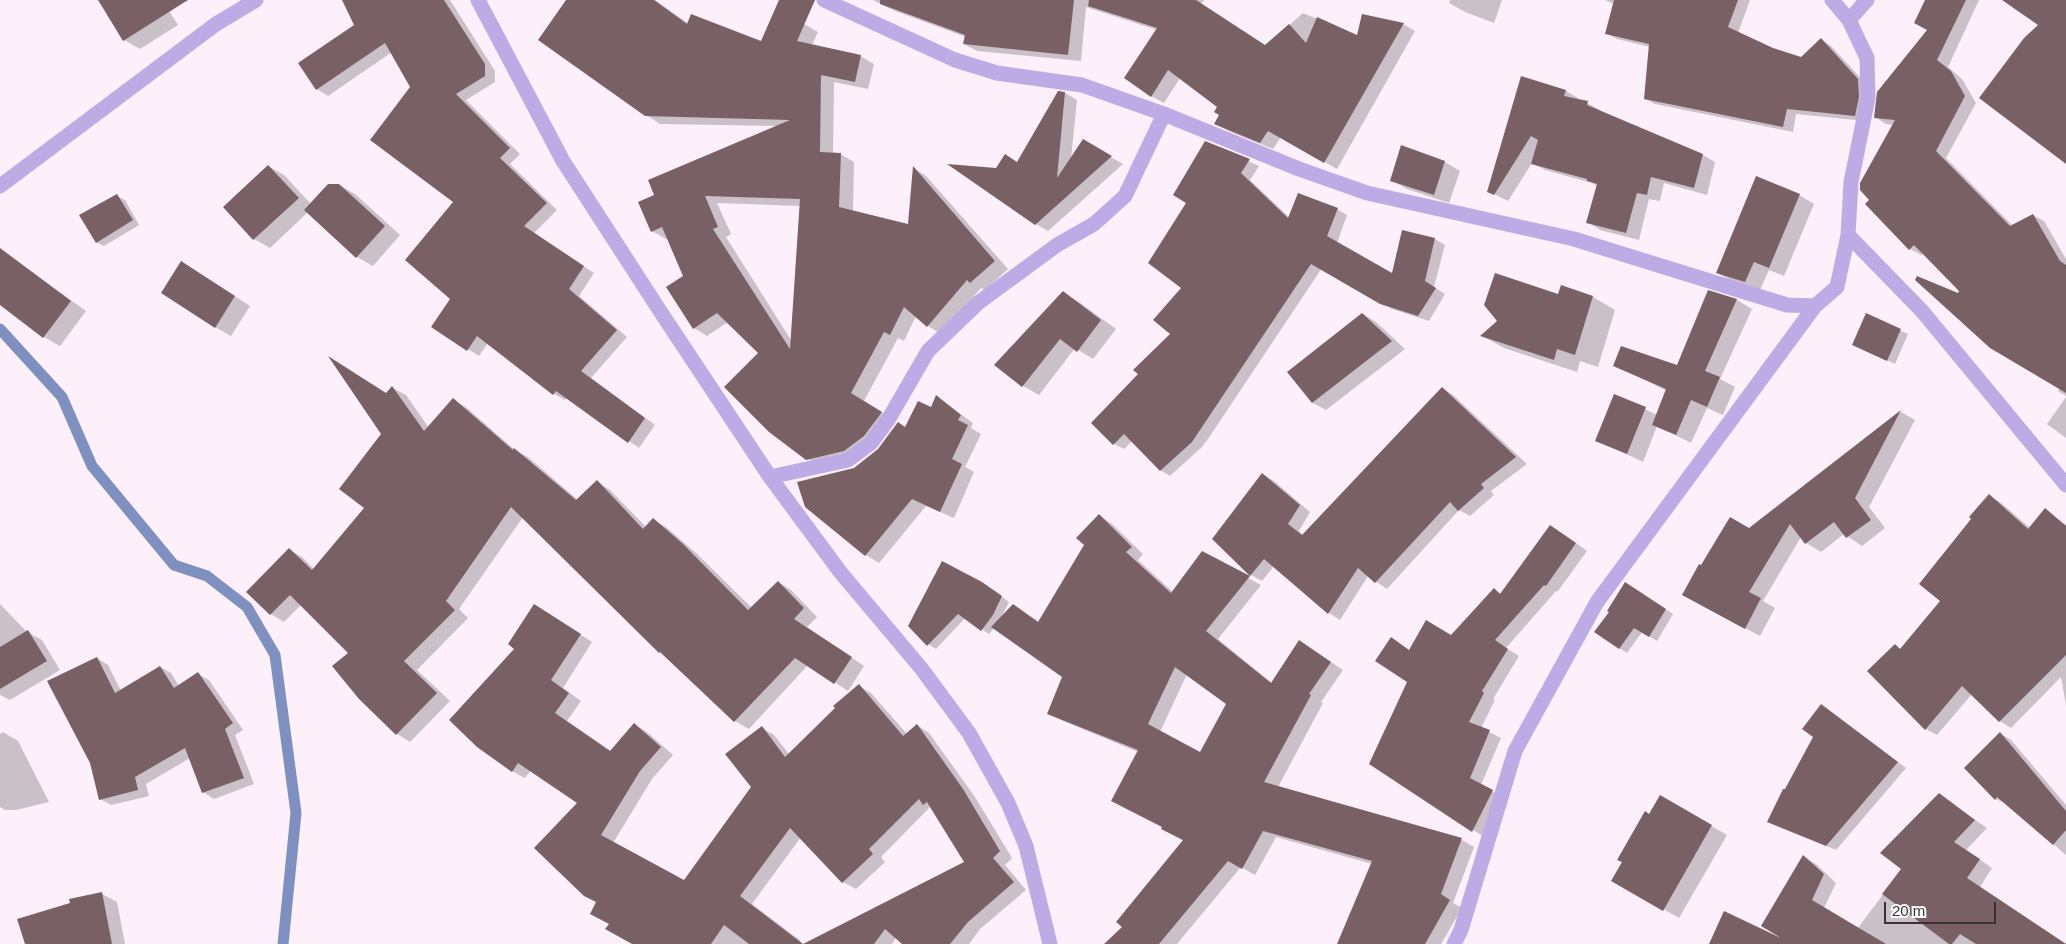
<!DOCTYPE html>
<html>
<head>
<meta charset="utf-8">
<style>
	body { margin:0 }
	#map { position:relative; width:2066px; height:944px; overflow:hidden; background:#fdf0fb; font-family:Arial,sans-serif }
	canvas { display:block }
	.scale { position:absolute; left:1884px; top:902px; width:112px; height:22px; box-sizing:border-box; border:2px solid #393138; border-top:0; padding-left:6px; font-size:15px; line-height:18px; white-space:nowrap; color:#393138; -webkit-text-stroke:4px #fff; paint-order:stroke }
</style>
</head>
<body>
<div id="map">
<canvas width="2066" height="944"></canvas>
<div class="scale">20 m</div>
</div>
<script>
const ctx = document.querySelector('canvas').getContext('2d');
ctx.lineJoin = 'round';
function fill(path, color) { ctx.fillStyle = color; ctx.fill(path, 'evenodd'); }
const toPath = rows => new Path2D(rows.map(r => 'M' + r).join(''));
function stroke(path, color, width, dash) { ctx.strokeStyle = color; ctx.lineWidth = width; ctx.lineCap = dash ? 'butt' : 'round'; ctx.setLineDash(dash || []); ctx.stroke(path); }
fill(toPath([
	[99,0,162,0,178,25,140,49,124,40],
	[343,0,450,0,495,71,495,82,466,100,520,154,510,164,557,210,534,233,594,273,579,296,627,337,591,378,655,425,639,448,567,397,565,400,554,394,488,343,479,356,433,327,452,299,455,202,412,87,392,52,328,96,317,89,300,64,355,26],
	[568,0,655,0,689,24,762,42,804,24,818,32,812,45,860,56,874,64,868,89,834,82,833,154,840,154,854,162,853,212,909,226,914,168,926,176,1008,269,985,290,981,288,941,334,928,326,916,316,904,341,898,338,864,401,895,421,878,444,821,467,807,458,760,353,728,322,707,336,694,328,684,276,668,238,666,239,652,231,778,126,660,124,646,115],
	[717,203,800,206,791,340,726,237,731,234],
	[873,0,1204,0,1201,4,1266,46,1303,13,1358,36,1403,24,1415,31,1337,169,1281,137,1273,149,1228,131,1216,124,1221,115,1219,106,1180,78,1164,103,1151,96,1157,30,1086,7,1081,61,977,51,964,44,966,37,895,11],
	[1450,0,1502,0,1494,23,1465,12,1449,3],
	[1605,0,1750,0,1738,33,1772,49,1801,58,1821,40,1831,46,1868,86,1865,121,1796,114,1793,132,1655,104,1645,99,1650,47,1617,39,1607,33,1614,4],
	[1927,0,1979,0,1948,67,1962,79,1976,103,1946,158,2013,226,2033,215,2044,221,2066,259,2066,396,2058,391,2060,388,1924,253,1921,255,1910,249,1871,200,1894,125,1886,124,1875,117,1929,30],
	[1522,78,1566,91,1578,98,1578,100,1587,103,1600,110,1599,112,1703,155,1715,162,1707,195,1664,183,1660,201,1649,199,1639,240,1600,230,1588,222,1597,186,1592,183,1545,170,1532,163,1508,201,1488,191],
	[1065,93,1077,100,1071,159,1083,141,1123,164,1048,231,1036,224,996,169,1018,163],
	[1205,142,1259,166,1250,180,1290,218,1337,209,1347,215,1337,243,1392,275,1403,231,1435,239,1445,245,1434,287,1445,294,1429,321,1392,309,1322,268,1208,439,1202,447,1170,476,1160,470,1132,441,1124,449,1114,444,1139,374,1172,334,1183,288,1187,202],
	[1445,162,1460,171,1449,203,1407,189,1391,180],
	[268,166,284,175,311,204,339,185,355,194,400,235,373,266,357,257,308,212,270,248,254,239,224,208],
	[1799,195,1814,204,1784,276,1769,270,1760,290,1732,281,1717,273],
	[117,196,125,200,139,225,104,246,96,242],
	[0,249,86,311,60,346,44,337,0,304],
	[197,272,250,306,231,336,215,327],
	[1709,292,1737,300,1752,309,1720,379,1735,387,1723,415,1707,408,1691,443,1657,426,1643,462,1596,440,1645,409,1657,415,1667,391,1615,365,1678,366],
	[1063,293,1079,302,1116,329,1093,359,1075,348,1039,395,1023,386,996,365],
	[1559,295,1593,297,1615,310,1598,367,1580,361,1577,372,1504,348,1482,336],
	[1363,314,1376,322,1405,349,1326,410,1313,403,1289,372],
	[1866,315,1908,334,1895,364,1854,345],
	[393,388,406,395,429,428,454,400,467,408,516,451,528,457,578,500,597,482,610,490,646,527,653,520,666,527,696,553,752,608,778,582,791,590,817,617,807,627,864,666,848,691,808,665,749,729,735,721,660,652,523,517,459,609,468,618,417,670,450,701,410,742,397,734,360,698,350,653,301,605,284,622,271,614,248,592,289,550,302,557,314,569,366,508,383,434,387,394],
	[1442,388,1453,395,1527,464,1491,491,1494,495,1470,516,1459,510,1387,589,1368,576,1340,620,1329,613,1274,566,1262,581,1251,575,1262,474,1274,481,1310,512,1299,531,1303,535],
	[937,397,973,423,971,428,981,434,965,467,974,472,954,518,926,506,879,563,866,555,807,506,931,409],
	[2066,397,2066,438,2047,424],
	[1901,412,1915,420,1869,507,1885,528,1862,546,1844,534,1821,552,1806,543,1801,537,1763,601,1775,608,1760,636,1698,603,1701,567],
	[1989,496,2000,502,2030,528,2045,510,2066,525,2066,705,2061,677,2011,728,2000,721,1972,694,1937,735,1926,729,1895,645,1901,649,1942,601],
	[1099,516,1111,523,1143,554,1138,560,1173,592,1202,553,1261,585,1218,639,1272,683,1299,641,1343,670,1321,702,1323,703,1278,787,1462,840,1474,847,1453,903,1462,908,1441,944,1338,944,1372,864,1276,837,1255,875,1241,867,1177,944,1106,944,1124,927,1184,841,1162,829,1138,752,1061,720,1049,713,1064,676,994,628,989,634,965,618,936,649,928,644,909,626,990,588,1009,602,1002,616,1013,605,1039,622,1085,544],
	[1187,674,1228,703,1201,753,1160,732],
	[1562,533,1587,551,1558,591,1556,591,1506,648,1519,656,1493,699,1495,700,1481,728,1501,738,1481,785,1504,798,1484,837,1370,763,1408,682,1392,639,1410,651,1451,637,1494,590,1502,594],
	[1633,588,1673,614,1657,641,1642,632,1627,653,1596,632],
	[0,604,27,632,42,640,60,670,10,700,0,695],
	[535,605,592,642,563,688,581,701,567,721,611,751,635,725,647,732,673,755,652,779,613,843,685,882,753,787,762,728,774,735,789,754,859,686,871,693,907,734,917,725,929,733,975,797,1012,858,1005,865,1026,890,980,929,969,944,904,944,896,938,892,944,821,944,965,863,930,807,881,857,885,862,856,889,843,882,801,837,752,904,801,941,798,944,634,944,598,902,579,803,531,770,525,778,512,771,516,648],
	[97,658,108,665,121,691,160,667,171,673,179,686,198,674,209,680,243,730,235,735,254,784,214,799,203,792,190,758,146,784,149,796,111,805,100,799],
	[1821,705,1906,768,1836,850,1769,821,1814,736],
	[3,732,18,741,49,802,16,810,5,810,0,807,0,734],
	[2000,733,2011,740,2066,805,2066,855,2008,804,1995,799],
	[1939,795,1987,828,1966,850,1992,868,1980,887,2066,944,1794,944,1803,856,1816,864,1836,883,1824,908,1858,928,1902,869],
	[1661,797,1727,835,1679,918,1613,880],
	[102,894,117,902,125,944,26,944]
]), '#0003');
stroke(toPath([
	[0,329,62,397,92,466,174,565,207,576,247,607,275,655,296,813,283,944]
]), '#7e90c0', 11);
fill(toPath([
	[98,0,188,0,123,41],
	[342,0,444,0,485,64,485,76,456,94,510,148,500,158,547,203,524,226,584,266,569,289,617,330,581,371,645,418,628,443,556,391,553,395,477,336,467,351,431,327,450,299,405,260,453,202,370,140,410,87,385,43,316,90,298,63,354,25],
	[566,0,654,0,687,24,691,14,761,41,779,0,815,0,797,41,861,55,855,82,821,75,820,152,841,153,839,207,908,224,913,166,995,261,970,283,967,280,927,327,904,307,890,335,884,332,851,393,882,412,864,436,844,451,806,460,769,432,724,387,758,353,717,313,693,329,666,287,683,276,662,227,651,232,638,202,654,195,648,180,790,120,645,116,538,40],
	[705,196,800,199,790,349,713,229,718,227],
	[880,0,1074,0,1068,55,963,44,965,35,880,4],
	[1089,0,1196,0,1265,45,1289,24,1306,43,1317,17,1357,35,1362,14,1404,23,1324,163,1268,131,1260,143,1214,124,1219,115,1214,112,1217,107,1168,70,1151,97,1124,78,1157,28,1088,6],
	[1614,0,1738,0,1728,27,1773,48,1801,57,1821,38,1858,79,1859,97,1855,116,1787,109,1783,127,1644,99,1649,44,1605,34],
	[1925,0,1966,0,1937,60,1951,71,1965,96,1936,151,2010,226,2033,214,2060,261,2066,265,2066,393,1990,348,1915,280,1917,276,1958,293,1959,291,1914,245,1909,250,1865,204,1869,200,1860,190,1860,183,1895,120,1874,118,1877,92,1927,30,1914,23],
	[2002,0,2066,0,2066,164,1979,98,2024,38,2038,25],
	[1521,76,1566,90,1564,96,1588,101,1587,105,1703,154,1694,188,1651,177,1647,195,1637,193,1626,233,1586,223,1597,184,1587,181,1587,179,1531,164,1538,140,1531,136,1494,195,1487,192],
	[1058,91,1065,92,1057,178,1083,139,1112,156,1035,225,947,164,996,168,1005,154,1017,162],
	[1205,141,1250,159,1241,173,1288,218,1298,193,1338,208,1327,236,1392,273,1402,230,1435,238,1425,281,1436,288,1418,316,1380,304,1311,264,1198,433,1192,442,1160,471,1124,434,1113,445,1091,423,1138,374,1133,370,1170,334,1153,320,1181,288,1148,263,1186,203,1173,195],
	[1401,145,1445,161,1434,195,1390,181],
	[268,165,299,198,253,240,223,207],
	[1756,176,1800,194,1769,268,1754,262,1745,282,1716,273],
	[328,184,339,184,385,226,356,258,304,210],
	[117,194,133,220,96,243,79,215],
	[0,248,71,301,43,338,0,305],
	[181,261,235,296,215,328,161,293],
	[1495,273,1558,294,1561,285,1593,296,1575,355,1557,349,1554,360,1480,336,1497,321,1484,305],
	[1708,290,1737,299,1705,371,1720,377,1707,407,1691,400,1676,435,1652,425,1666,389,1613,366,1621,346,1677,365],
	[1063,291,1101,320,1077,352,1060,339,1022,387,994,365],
	[1362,313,1392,341,1312,403,1287,372],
	[1866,313,1901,329,1887,361,1852,345],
	[328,356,386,393,392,386,424,431,453,398,513,450,514,448,576,500,597,480,643,529,653,518,682,543,748,610,778,581,804,608,794,619,852,657,834,684,795,658,734,722,660,652,659,653,511,507,446,601,455,610,404,661,437,693,396,735,359,699,332,666,348,653,290,595,270,615,246,592,289,548,312,570,364,508,339,489,381,434],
	[1442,387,1516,457,1481,484,1484,488,1458,511,1450,502,1375,583,1358,568,1328,614,1264,559,1250,576,1212,539,1262,473,1300,505,1288,524,1302,535],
	[1614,394,1646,407,1627,454,1595,441],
	[936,395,961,415,958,420,968,425,952,459,962,464,940,512,912,499,865,556,805,507,797,482,854,468,878,449,898,422,905,427,918,401,931,407],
	[1901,410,1855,498,1871,520,1846,538,1834,522,1805,544,1790,524,1749,592,1761,598,1745,629,1682,595,1699,564,1701,565,1730,517,1749,528],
	[1989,494,2028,529,2045,508,2066,526,2066,655,1999,722,1962,686,1925,730,1867,671,1895,644,1900,649,1940,601,1919,584,1971,519,1969,517],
	[1099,514,1132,547,1126,552,1171,593,1202,551,1250,576,1206,631,1271,683,1299,640,1331,662,1309,694,1311,695,1264,782,1462,838,1441,894,1450,900,1425,944,1337,944,1372,861,1263,831,1242,869,1228,861,1159,944,1104,944,1122,927,1116,922,1183,840,1161,829,1162,827,1111,801,1138,750,1047,714,1062,677,991,627,1013,604,1038,622,1084,545,1076,538],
	[1175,667,1226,704,1200,752,1148,724],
	[1550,525,1576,543,1546,586,1544,585,1495,640,1508,649,1482,691,1484,693,1469,722,1490,730,1470,778,1493,790,1472,832,1369,764,1407,682,1375,661,1391,637,1409,650,1426,620,1451,635,1494,588,1500,594],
	[942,561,982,582,1002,596,993,615,981,631,958,614,927,646,908,626],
	[1625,582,1666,609,1649,637,1634,628,1619,649,1594,632,1609,612,1607,611],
	[534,604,581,634,551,680,569,693,555,713,610,751,634,723,661,747,640,771,601,835,684,880,751,787,725,754,762,726,785,757,835,708,833,706,859,684,903,736,917,724,963,789,1000,851,993,858,1014,882,968,922,950,944,902,944,885,929,874,944,749,944,724,925,711,944,632,944,605,929,609,924,590,914,596,902,584,896,534,848,577,803,518,763,512,772,477,747,449,720,514,649,508,644],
	[919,799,923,805,927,802,964,862,803,944,740,896,790,828,842,883,873,854,869,849],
	[28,630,47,661,0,689,0,647],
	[97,657,115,693,160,666,174,688,198,672,233,723,225,729,244,778,202,793,185,748,135,777,138,790,99,800,90,763,47,681],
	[1821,704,1898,762,1826,846,1767,822,1783,789,1785,789,1813,737,1802,729],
	[2000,732,2066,811,2066,830,2053,845,1997,797,1995,800,1964,768],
	[1939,793,1975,820,1954,842,1980,859,1967,878,2066,944,1976,944,1960,934,1952,944,1949,944,1882,894,1901,869,1880,853],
	[1660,795,1712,825,1663,911,1611,881,1622,862,1617,860,1645,811,1649,814],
	[1803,855,1824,874,1812,900,1886,944,1709,944,1724,911,1781,938,1761,926],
	[102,892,112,944,25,944,17,919,70,903,69,899]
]), '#796065');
stroke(toPath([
	[478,0,563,161,660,311,770,477,841,573,921,668,969,733,1008,803,1026,846,1050,944],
	[824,0,955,60,997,73,1082,85,1164,114,1299,169,1367,193,1574,239,1787,305,1815,306,1837,287,1848,235,1851,182,1868,98,1867,58,1849,20,1832,0],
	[1849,20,1867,0],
	[0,186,216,24,256,0],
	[1848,235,1922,311,2066,485],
	[770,477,848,460,871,443,888,420,928,351,978,303,1057,245,1094,224,1125,196,1164,114],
	[1454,944,1461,930,1515,751,1597,602,1815,306]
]), '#bdabe5', 15);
</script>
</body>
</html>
